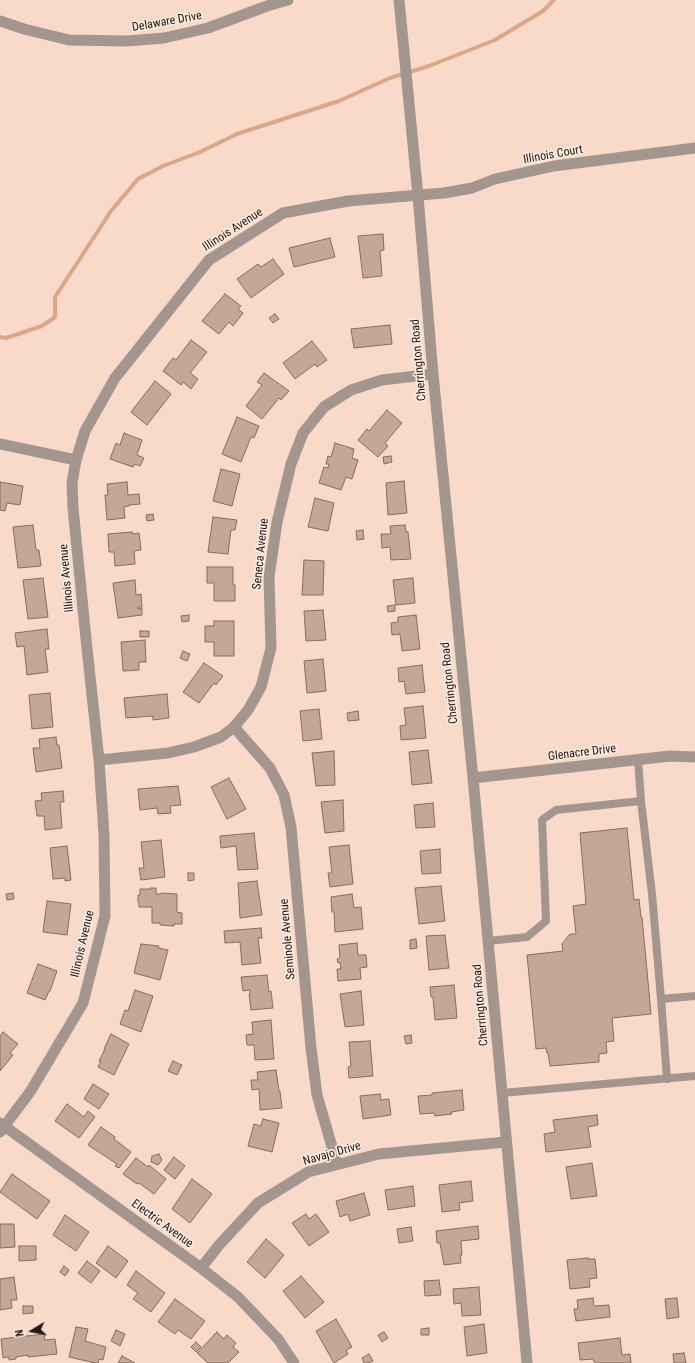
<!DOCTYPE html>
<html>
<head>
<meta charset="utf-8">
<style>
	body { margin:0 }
	#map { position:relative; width:695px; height:1363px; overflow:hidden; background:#f9dac8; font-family:"Roboto Condensed",sans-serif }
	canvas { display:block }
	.north { position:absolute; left:12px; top:1311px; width:40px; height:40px; -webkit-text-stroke:3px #fdeadf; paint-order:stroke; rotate:260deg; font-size:11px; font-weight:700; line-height:16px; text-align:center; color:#221811 }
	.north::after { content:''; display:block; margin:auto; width:14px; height:18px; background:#221811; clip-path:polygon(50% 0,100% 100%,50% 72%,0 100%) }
</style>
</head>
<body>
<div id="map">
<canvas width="695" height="1363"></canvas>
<div class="north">N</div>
</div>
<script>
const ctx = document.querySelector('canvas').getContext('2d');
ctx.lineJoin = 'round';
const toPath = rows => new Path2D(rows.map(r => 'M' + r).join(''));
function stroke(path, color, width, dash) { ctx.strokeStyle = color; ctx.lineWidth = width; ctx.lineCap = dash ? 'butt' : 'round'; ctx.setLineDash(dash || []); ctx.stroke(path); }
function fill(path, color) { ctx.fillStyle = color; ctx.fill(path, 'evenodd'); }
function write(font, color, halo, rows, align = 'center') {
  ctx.font = font + ' "Roboto Condensed",sans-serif'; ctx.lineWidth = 3.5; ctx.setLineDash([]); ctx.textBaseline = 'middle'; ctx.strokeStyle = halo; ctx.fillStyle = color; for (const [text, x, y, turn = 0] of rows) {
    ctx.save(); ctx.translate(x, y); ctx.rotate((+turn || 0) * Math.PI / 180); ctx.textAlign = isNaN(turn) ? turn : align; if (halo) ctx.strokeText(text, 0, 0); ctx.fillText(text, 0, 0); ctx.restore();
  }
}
stroke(toPath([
	[0,337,6,338,42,326,55,317,55,297,111,211,138,179,163,166,200,152,237,134,339,101,390,78,429,66,495,40,543,11,554,0]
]), '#dba787', 4);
const building = toPath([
	[383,234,384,250,380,251,382,276,363,278,358,236,383,234],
	[330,238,335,257,294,267,289,248,330,238],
	[273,259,284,274,251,298,237,279,258,264,261,267,273,259],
	[225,294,241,306,238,309,243,313,233,326,229,322,219,334,202,321,225,294],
	[275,314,279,319,273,323,269,318,275,314],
	[390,325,392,344,354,348,351,329,390,325],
	[191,340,207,352,190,373,198,379,191,389,183,382,181,385,163,371,173,358,176,360,191,340],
	[312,341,327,360,317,367,315,364,295,379,283,363,312,341],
	[264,373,289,391,281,400,279,398,262,419,246,406,262,385,257,382,264,373],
	[155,381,171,394,147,425,131,412,155,381],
	[387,410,402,423,385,443,388,446,378,457,358,440,367,429,369,431,387,410],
	[237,417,259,426,254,438,251,437,241,462,222,454,237,417],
	[124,433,142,440,137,455,144,458,140,466,135,464,133,467,110,459,116,443,120,445,124,433],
	[335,443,354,449,352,458,358,460,352,479,346,477,341,490,319,483,324,467,328,468,329,464,326,464,328,456,331,457,335,443],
	[391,456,392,462,384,464,383,457,391,456],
	[221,469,240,474,232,506,213,501,221,469],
	[404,481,407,513,388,515,386,483,404,481],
	[0,482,23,486,20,505,7,503,5,511,0,510,0,482],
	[127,482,128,495,139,494,140,504,129,505,129,506,124,507,125,518,107,520,105,495,108,495,107,484,127,482],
	[315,498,334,503,328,531,308,527,315,498],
	[153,514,154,520,147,521,146,515,153,514],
	[213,517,237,520,235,530,231,530,228,554,208,552,213,517],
	[33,525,36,550,39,550,41,566,18,568,13,527,33,525],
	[405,525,406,532,408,532,411,559,391,560,390,547,382,548,381,534,391,534,390,526,405,525],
	[363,530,364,539,357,540,356,531,363,530],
	[132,532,132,534,139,533,141,550,134,551,135,564,115,566,114,552,109,552,108,534,132,532],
	[304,560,324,561,323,595,302,595,304,560],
	[207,567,233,567,233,585,235,585,235,601,214,601,214,583,207,583,207,567],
	[43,578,48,617,28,619,23,580,43,578],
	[413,578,415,603,396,605,393,580,413,578],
	[135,580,136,595,141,594,142,607,138,607,138,609,142,608,142,615,118,618,113,583,135,580],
	[395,605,395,611,388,612,387,606,395,605],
	[323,610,326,640,306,641,304,611,323,610],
	[189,615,189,621,182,622,181,616,189,615],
	[416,615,420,649,402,651,400,634,392,635,391,623,398,622,398,617,416,615],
	[214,621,234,621,234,656,214,656,214,642,205,642,205,626,214,626,214,621],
	[47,629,49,649,45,649,48,672,27,675,24,646,17,647,15,633,47,629],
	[140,631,149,631,149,637,140,637,140,631],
	[145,640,146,662,139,662,139,670,123,671,121,642,145,640],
	[183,651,190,654,187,661,180,658,183,651],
	[323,659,326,691,307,693,304,661,323,659],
	[204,663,223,676,216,685,214,683,199,703,183,692,204,663],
	[422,665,425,692,406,694,404,681,399,682,398,668,422,665],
	[50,693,53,727,32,729,29,695,50,693],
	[167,694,169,718,153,720,153,716,126,718,124,698,167,694],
	[423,706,426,738,401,740,400,726,406,725,404,708,423,706],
	[319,709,322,739,303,741,300,711,319,709],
	[358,711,359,720,348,721,347,713,358,711],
	[56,737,57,745,59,745,62,768,36,772,33,748,40,748,39,739,56,737],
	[428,750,432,783,412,785,409,752,428,750],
	[334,751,335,785,316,786,312,753,334,751],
	[229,778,246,809,227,819,211,787,229,778],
	[178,786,181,805,170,806,171,813,158,814,157,808,140,810,138,789,178,786],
	[63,791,64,802,60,802,62,828,45,830,44,816,37,816,35,801,42,800,41,793,63,791],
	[343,800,344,831,325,833,321,802,343,800],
	[433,803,435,827,416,828,414,805,433,803],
	[627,828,634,900,639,899,641,917,642,917,651,1014,612,1018,614,1041,606,1042,607,1053,599,1054,599,1062,550,1066,548,1053,547,1053,546,1048,536,1049,527,955,563,951,562,944,570,934,576,934,573,906,586,904,580,833,627,828],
	[254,833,258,869,238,870,236,846,221,848,220,836,254,833],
	[161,840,165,877,141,880,139,868,144,868,141,842,161,840],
	[349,845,353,884,330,887,328,873,332,873,329,847,349,845],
	[67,846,71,880,65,881,65,878,53,879,50,848,67,846],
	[440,849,441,873,422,874,420,851,440,849],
	[188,873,194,873,194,880,188,881,188,873],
	[257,881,262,915,240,918,238,883,257,881],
	[441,886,445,921,419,924,415,888,441,886],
	[151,888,156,888,156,894,161,894,161,893,177,894,177,912,182,913,182,924,174,924,174,926,160,925,160,923,152,923,152,907,139,907,139,902,138,902,138,895,140,895,140,889,151,889,151,888],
	[13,893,14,899,7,900,6,894,13,893],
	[352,894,354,908,361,907,363,929,335,932,334,912,332,912,331,897,352,894],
	[47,901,71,904,67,935,43,932,47,901],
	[261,928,262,938,258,938,261,963,242,965,240,942,225,943,224,931,261,928],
	[445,935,449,968,429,970,426,936,445,935],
	[416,939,417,948,410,949,410,940,416,939],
	[357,943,358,955,366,955,367,967,360,968,361,979,338,981,337,969,341,969,340,962,338,963,337,959,340,958,339,945,357,943],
	[141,944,159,946,158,948,168,950,160,980,134,973,141,944],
	[38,964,57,971,50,991,49,991,45,1000,27,993,38,964],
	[267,975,269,992,271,991,273,1008,251,1010,249,994,250,994,250,990,243,991,241,977,267,975],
	[454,985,457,1018,435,1020,433,997,431,997,430,987,454,985],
	[135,990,153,996,141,1032,120,1024,125,1010,128,1011,135,990],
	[361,991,364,1025,345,1027,340,994,361,991],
	[271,1020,274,1059,255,1060,254,1045,247,1045,246,1035,253,1034,252,1022,271,1020],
	[3,1032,18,1044,10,1053,13,1055,0,1071,0,1036,3,1032],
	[111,1034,129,1044,114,1075,98,1067,101,1061,99,1061,105,1049,104,1049,111,1034],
	[411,1035,412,1043,406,1044,404,1036,411,1035],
	[370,1041,373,1076,349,1078,348,1067,351,1066,349,1042,370,1041],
	[173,1061,182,1065,177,1075,168,1071,173,1061],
	[276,1070,279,1091,280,1091,282,1108,260,1110,259,1089,252,1090,251,1080,258,1080,257,1072,276,1070],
	[93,1084,109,1094,99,1109,84,1099,93,1084],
	[462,1090,464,1110,451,1112,452,1114,435,1116,434,1113,420,1114,418,1096,432,1095,432,1093,462,1090],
	[380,1094,381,1100,389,1099,391,1115,363,1119,360,1096,380,1094],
	[67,1104,84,1117,88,1111,95,1117,79,1138,55,1121,67,1104],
	[597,1115,598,1125,588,1127,591,1147,546,1152,544,1134,555,1132,553,1120,597,1115],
	[263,1119,279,1123,272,1152,248,1146,254,1124,261,1126,263,1119],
	[101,1127,115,1137,114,1139,131,1152,119,1168,115,1166,117,1164,88,1145,101,1127],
	[159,1154,162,1160,158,1165,151,1162,152,1156,159,1154],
	[174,1157,185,1166,175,1179,164,1170,174,1157],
	[136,1158,148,1167,149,1165,166,1179,154,1194,139,1183,137,1184,123,1174,136,1158],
	[592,1163,597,1196,571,1199,566,1167,592,1163],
	[12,1174,50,1201,37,1219,0,1192,12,1174],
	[192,1179,212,1194,190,1223,172,1209,192,1179],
	[471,1181,473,1201,459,1203,460,1210,442,1212,439,1185,471,1181],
	[413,1186,415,1206,388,1210,385,1190,413,1186],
	[364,1193,370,1215,350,1221,348,1214,340,1217,336,1201,364,1193],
	[306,1214,309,1219,316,1214,329,1232,309,1246,292,1223,306,1214],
	[65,1215,89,1232,76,1251,53,1235,65,1215],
	[0,1224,14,1224,15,1247,0,1248,0,1224],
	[478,1226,479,1239,461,1241,462,1255,460,1255,461,1263,444,1265,440,1243,437,1243,436,1231,478,1226],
	[411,1227,413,1241,399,1243,397,1229,411,1227],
	[266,1239,284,1255,265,1278,247,1262,266,1239],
	[19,1246,36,1246,36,1260,19,1261,19,1246],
	[108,1246,128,1261,116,1278,96,1263,108,1246],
	[588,1258,588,1259,595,1259,597,1278,589,1279,590,1287,570,1289,567,1260,588,1258],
	[87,1261,100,1271,91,1283,78,1273,87,1261],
	[64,1266,69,1270,65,1276,60,1272,64,1266],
	[136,1271,165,1293,151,1312,133,1299,138,1293,127,1285,136,1271],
	[301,1276,324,1302,305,1318,283,1291,301,1276],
	[14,1277,17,1300,11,1300,12,1308,0,1310,0,1279,14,1277],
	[439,1280,441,1295,425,1296,424,1281,439,1280],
	[479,1287,481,1315,462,1316,461,1303,454,1304,453,1289,479,1287],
	[593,1298,594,1306,609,1305,610,1317,576,1321,574,1309,578,1309,577,1300,593,1298],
	[677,1298,679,1317,667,1319,665,1299,677,1298],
	[175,1299,205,1321,191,1339,178,1330,175,1334,158,1322,175,1299],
	[23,1306,33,1306,33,1313,23,1314,23,1306],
	[336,1319,352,1347,346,1350,348,1354,334,1363,316,1331,336,1319],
	[484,1324,487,1353,467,1356,464,1327,484,1324],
	[76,1327,88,1329,85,1341,106,1347,103,1360,99,1359,98,1363,95,1363,69,1357,76,1327],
	[429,1328,429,1335,421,1335,421,1329,429,1328],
	[116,1330,125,1334,120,1346,111,1341,116,1330],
	[217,1332,224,1339,227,1335,236,1343,233,1347,239,1352,228,1363,208,1363,197,1353,217,1332],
	[384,1332,388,1338,382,1342,378,1335,384,1332],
	[44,1334,45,1340,55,1339,57,1354,28,1357,28,1355,16,1357,16,1359,9,1360,9,1357,3,1358,1,1339,44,1334],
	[620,1338,622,1355,630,1354,631,1363,596,1363,596,1362,594,1362,593,1359,580,1360,578,1343,620,1338],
	[196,1342,201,1347,196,1352,191,1347,196,1342],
	[684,1353,686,1363,674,1363,673,1354,684,1353],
	[369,1354,373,1361,368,1363,364,1363,362,1358,369,1354],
	[122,1356,135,1363,118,1363,122,1356]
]);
fill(building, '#c4a796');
stroke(building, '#876d5c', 1);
stroke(toPath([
	[641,801,652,894,661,999,695,996],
	[488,941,527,937,546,921,542,820,556,810,641,801,638,759],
	[661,999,667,1079],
	[502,1093,695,1076]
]), '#a3968e', 8);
stroke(toPath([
	[399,0,418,196,433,374,473,778,527,1363],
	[0,21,24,29,69,40,127,41,164,38,208,28,267,6,288,0],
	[0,444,76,460],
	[234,727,270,768,284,795,291,827,311,1048,317,1095,337,1164],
	[99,760,168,753,194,747,221,737,234,727,248,710,261,687,271,648,269,577,277,522,291,464,303,433,324,407,351,390,382,380,433,374],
	[473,778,670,756,695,757],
	[0,1123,201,1268,238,1297,278,1339,294,1363],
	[0,1132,30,1092,83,1003,105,916,104,835,99,760,86,639,73,508,72,483,76,460,85,431,115,378,209,260,283,213,348,201,444,193,472,188,495,179,554,166,695,148],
	[201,1268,219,1245,258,1203,308,1172,379,1154,506,1142]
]), '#a3968e', 11);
write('12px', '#221811', '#fdeadf', [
	["Delaware Drive",167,22,-10],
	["Illinois Court",553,155,-10],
	["Illinois Avenue",233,230,-33],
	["Cherrington Road",419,360,-95],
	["Seneca Avenue",261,554,-84],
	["Illinois Avenue",67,578,-95],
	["Cherrington Road",450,683,-96],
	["Glenacre Drive",582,753,-7],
	["Seminole Avenue",288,939,-95],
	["Illinois Avenue",83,944,-77],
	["Cherrington Road",481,1005,-95],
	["Navajo Drive",332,1154,-16],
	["Electric Avenue",162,1224,36]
]);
</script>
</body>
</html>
